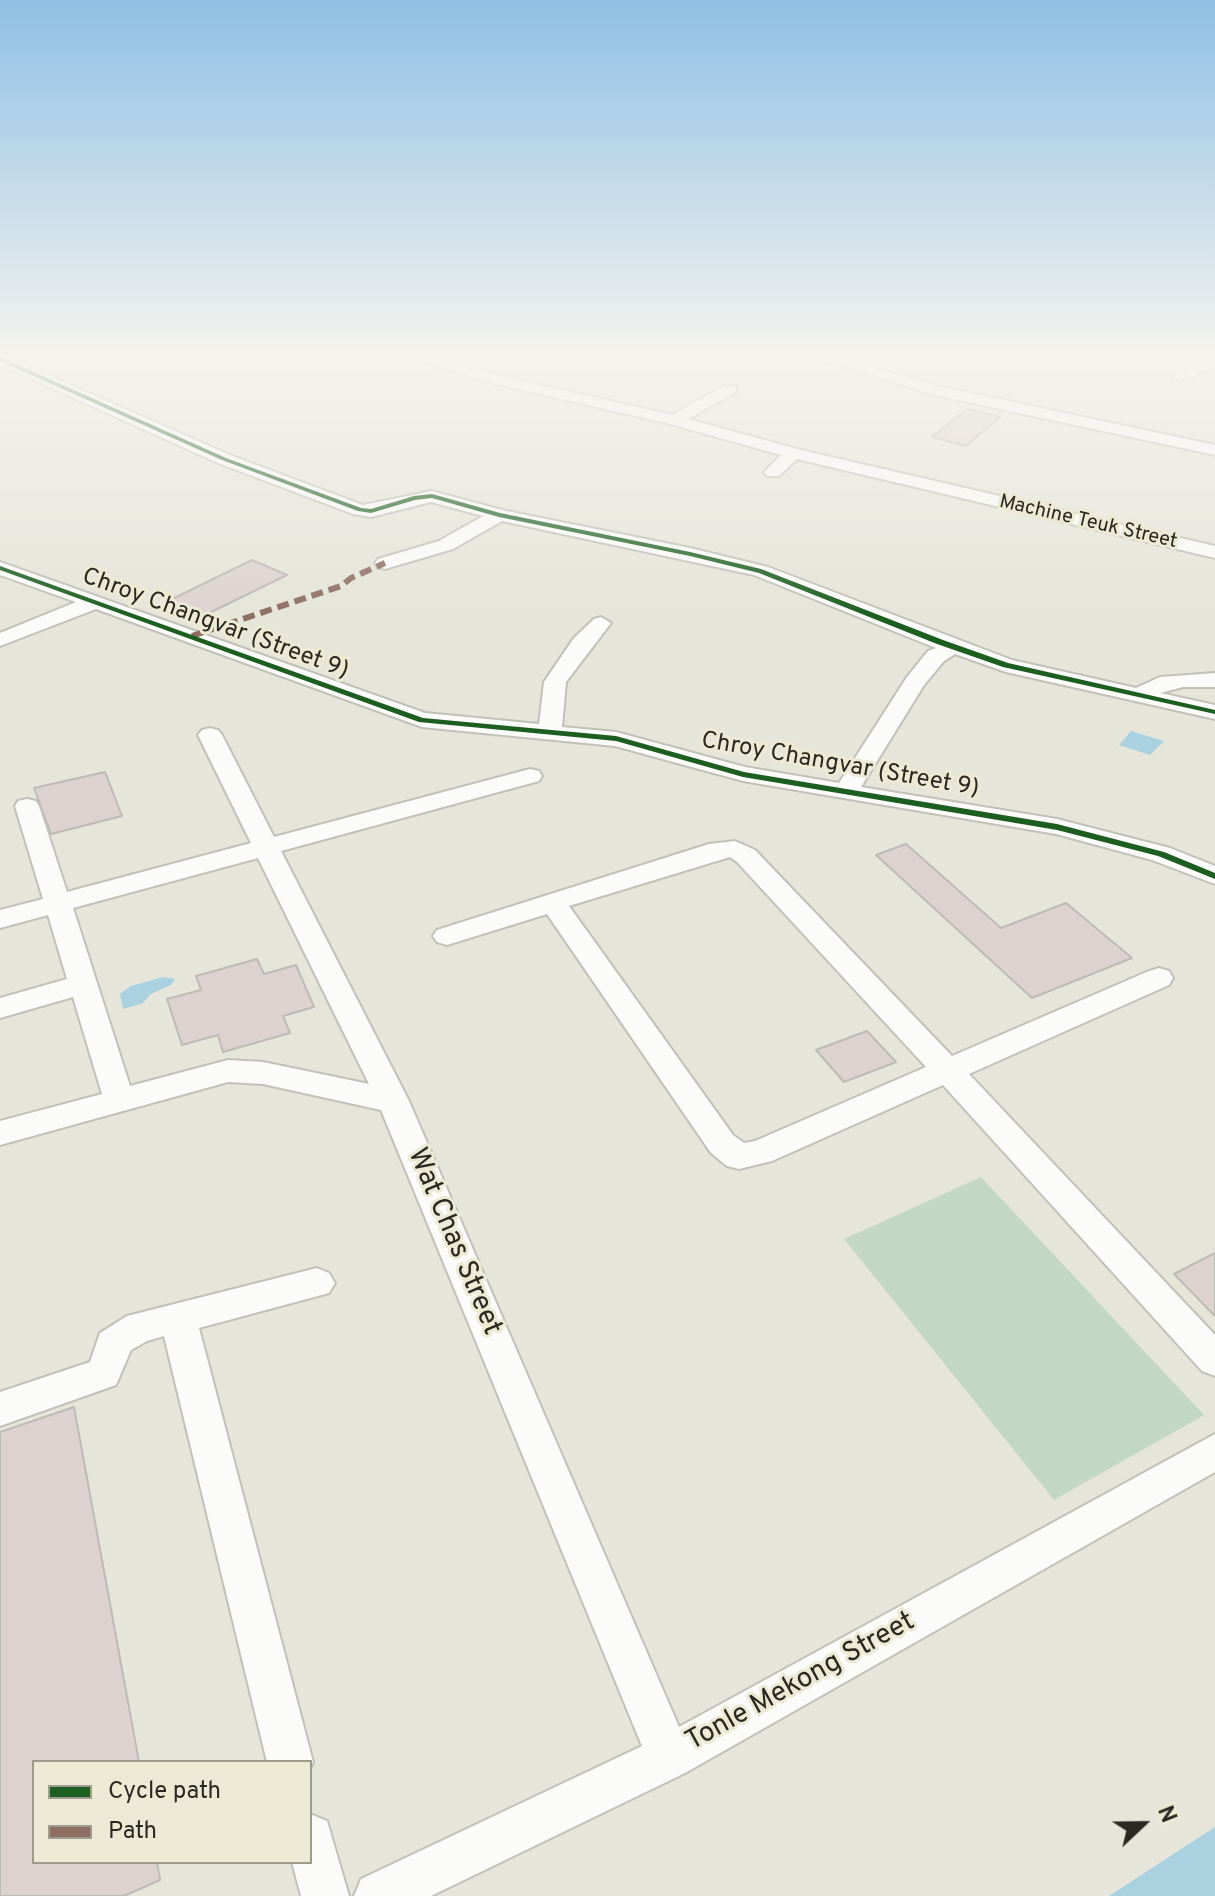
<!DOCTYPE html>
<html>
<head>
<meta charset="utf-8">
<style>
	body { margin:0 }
	#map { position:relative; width:1215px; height:1896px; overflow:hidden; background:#e6e5da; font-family:Overpass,sans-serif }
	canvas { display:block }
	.legend { position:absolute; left:32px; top:1760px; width:280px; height:104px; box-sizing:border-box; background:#ece9d4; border:2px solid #9e9c8c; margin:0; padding:10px 14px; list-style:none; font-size:24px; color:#2a2921 }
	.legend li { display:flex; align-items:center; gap:16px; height:40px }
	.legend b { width:40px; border:2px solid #9e9c8c }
	.north { position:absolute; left:1103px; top:1784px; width:80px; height:80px; -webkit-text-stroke:6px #ece9d4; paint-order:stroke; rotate:68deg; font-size:22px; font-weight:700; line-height:32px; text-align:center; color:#2a2921 }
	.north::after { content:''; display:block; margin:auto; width:28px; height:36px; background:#2a2921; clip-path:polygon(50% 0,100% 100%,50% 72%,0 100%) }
</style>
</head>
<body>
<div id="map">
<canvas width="1215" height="1896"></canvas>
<ul class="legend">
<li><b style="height:10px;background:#1b5e20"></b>Cycle path</li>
<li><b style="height:10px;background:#8d6e63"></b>Path</li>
</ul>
<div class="north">N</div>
</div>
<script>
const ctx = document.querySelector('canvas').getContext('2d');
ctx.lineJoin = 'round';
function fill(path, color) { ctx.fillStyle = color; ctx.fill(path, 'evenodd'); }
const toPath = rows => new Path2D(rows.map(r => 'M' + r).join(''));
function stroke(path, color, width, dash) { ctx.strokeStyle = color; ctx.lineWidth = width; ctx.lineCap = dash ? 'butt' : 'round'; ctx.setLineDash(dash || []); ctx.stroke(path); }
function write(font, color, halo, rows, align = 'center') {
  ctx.font = font + ' Overpass,sans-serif'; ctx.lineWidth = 6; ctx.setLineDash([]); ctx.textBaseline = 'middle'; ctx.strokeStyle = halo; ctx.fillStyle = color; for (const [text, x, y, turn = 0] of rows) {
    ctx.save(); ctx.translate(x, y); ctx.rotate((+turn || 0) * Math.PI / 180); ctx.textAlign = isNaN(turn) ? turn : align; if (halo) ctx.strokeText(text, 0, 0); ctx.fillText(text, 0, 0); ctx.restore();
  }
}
fill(toPath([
	[981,1177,1204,1415,1054,1500,844,1239]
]), '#c2d8c5');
fill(toPath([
	[1131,731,1164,741,1150,755,1119,745],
	[163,977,175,979,171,985,151,994,143,1003,123,1009,120,994,131,986],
	[1215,1827,1215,1896,1109,1896]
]), '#a9d1e0');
const building = toPath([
	[967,409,1000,417,966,446,932,437,967,409],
	[252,560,287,575,199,618,164,603,252,560],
	[105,772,122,816,51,834,34,788,105,772],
	[906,844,1001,928,1066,903,1132,958,1032,998,876,855,906,844],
	[257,959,264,974,296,965,314,1007,283,1016,290,1033,223,1052,218,1035,182,1045,167,999,201,990,196,976,257,959],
	[867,1031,896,1062,844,1082,816,1050,867,1031],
	[1215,1253,1215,1316,1174,1274,1215,1253],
	[74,1407,139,1762,34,1762,34,1862,157,1862,160,1880,124,1896,0,1896,0,1432,74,1407]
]);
fill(building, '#ddd2d0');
stroke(building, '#bebab6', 2);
const minor = toPath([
	[394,353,418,353,497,375,672,415,724,386,736,386,736,392,688,419,797,449,1215,546,1215,558,797,459,779,476,767,476,764,472,781,455,670,424,488,382,394,353],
	[801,353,824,353,938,386,1215,445,1215,455,935,395,801,353],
	[0,354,230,455,363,505,432,491,502,510,690,548,768,567,1012,660,1136,688,1160,677,1215,673,1215,687,1183,687,1160,693,1215,705,1215,719,1006,672,955,654,944,661,924,685,861,787,1057,819,1170,848,1215,866,1215,884,1152,860,1056,834,743,781,615,746,422,727,96,609,0,646,0,633,76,602,0,575,0,562,425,713,539,724,544,682,574,638,594,619,601,617,611,623,566,682,562,727,616,732,745,767,839,783,907,677,928,651,936,648,754,575,502,521,453,549,385,569,378,567,375,563,378,559,439,541,483,516,431,502,371,517,353,514,218,463,0,365,0,354],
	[1215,358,1215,368,1179,381,1171,376,1215,358],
	[210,728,218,730,222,735,274,837,530,769,539,771,542,776,539,781,281,851,409,1101,679,1727,1215,1434,1215,1472,685,1773,431,1896,354,1896,361,1879,642,1746,381,1110,263,1084,228,1082,0,1145,0,1121,102,1094,73,997,0,1018,0,998,67,979,48,915,0,928,0,910,43,899,15,806,18,801,27,799,36,801,39,806,67,892,251,843,198,735,202,730,210,728],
	[258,858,369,1084,263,1062,228,1060,130,1086,73,908,258,858],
	[735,841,755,850,952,1056,1149,971,1159,968,1169,971,1173,978,1169,985,969,1074,1215,1335,1215,1376,1202,1371,943,1085,772,1161,739,1169,727,1166,711,1153,547,914,447,945,437,942,433,936,437,930,709,844,735,841],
	[730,857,737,862,926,1067,755,1141,744,1143,733,1135,569,906,730,857],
	[317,1268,329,1273,335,1283,329,1293,199,1328,313,1762,310,1769,310,1762,267,1762,164,1336,147,1341,131,1350,116,1385,0,1426,0,1392,90,1362,100,1333,127,1316,317,1268],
	[310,1814,327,1821,349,1896,301,1896,292,1862,310,1862,310,1814]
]);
stroke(minor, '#c2c1b8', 4);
fill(minor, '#fbfbf9');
stroke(toPath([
	[192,636,341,586,351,578,385,563]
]), '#8d6e63', 6, [12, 6]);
fill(toPath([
	[0,357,226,458,361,508,371,509,414,496,432,494,500,513,690,552,761,569,943,640,1008,663,1215,710,1215,714,1003,667,937,644,759,573,690,556,499,517,432,498,415,500,371,513,358,511,222,460,0,361,0,357],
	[0,566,423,718,616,736,744,772,1057,824,1164,852,1215,873,1215,879,1158,856,1057,830,743,777,616,741,419,722,0,570,0,566]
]), '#1b5e20');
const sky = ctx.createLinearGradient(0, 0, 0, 618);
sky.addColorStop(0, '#8fc0e5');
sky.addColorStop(0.57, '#f4f3ee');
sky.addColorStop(1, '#f4f3ee00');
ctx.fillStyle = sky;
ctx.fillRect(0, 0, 1215, 618);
write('20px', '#2a2921', '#ece9d4', [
	["Machine Teuk Street",1088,523,13]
]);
write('24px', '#2a2921', '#ece9d4', [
	["Chroy Changvar (Street 9)",215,625,20],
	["Chroy Changvar (Street 9)",840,766,10]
]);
write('28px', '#2a2921', '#ece9d4', [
	["Wat Chas Street",453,1242,67],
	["Tonle Mekong Street",801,1683,-29]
]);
</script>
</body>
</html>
